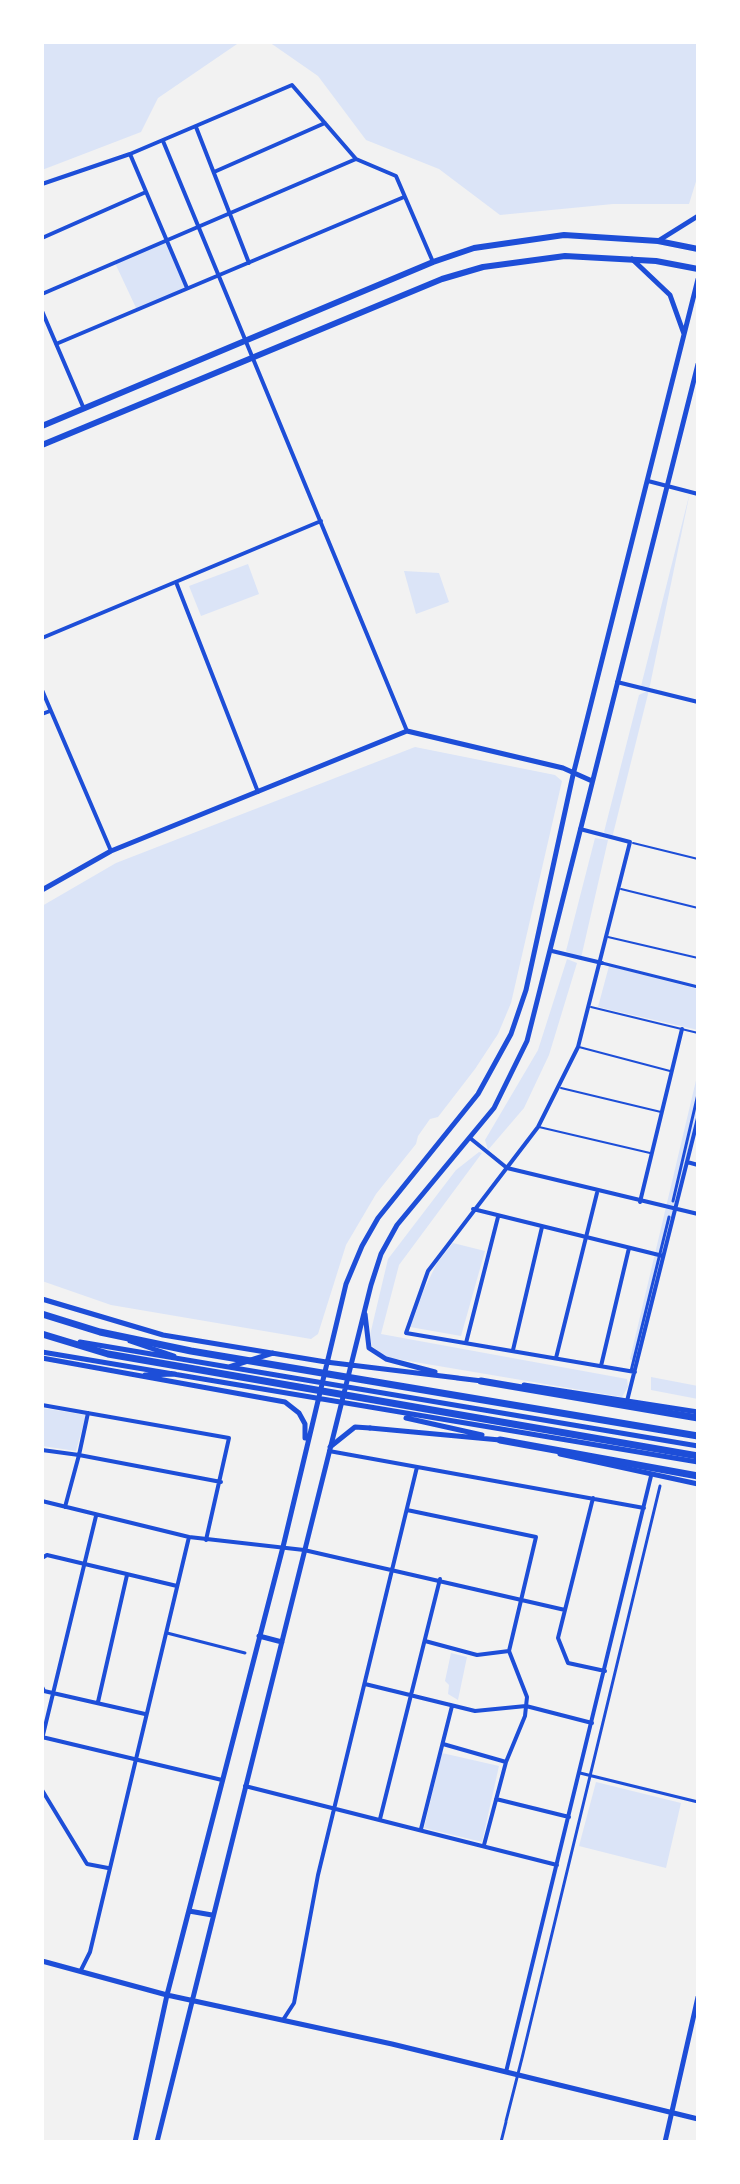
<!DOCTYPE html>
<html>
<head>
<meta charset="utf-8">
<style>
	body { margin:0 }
	#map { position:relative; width:740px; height:2184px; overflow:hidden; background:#f2f2f2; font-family:"Public Sans",sans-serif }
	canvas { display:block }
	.frame { position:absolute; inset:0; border:44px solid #fff; pointer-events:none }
</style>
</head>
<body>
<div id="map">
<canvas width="740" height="2184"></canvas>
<div class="frame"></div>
</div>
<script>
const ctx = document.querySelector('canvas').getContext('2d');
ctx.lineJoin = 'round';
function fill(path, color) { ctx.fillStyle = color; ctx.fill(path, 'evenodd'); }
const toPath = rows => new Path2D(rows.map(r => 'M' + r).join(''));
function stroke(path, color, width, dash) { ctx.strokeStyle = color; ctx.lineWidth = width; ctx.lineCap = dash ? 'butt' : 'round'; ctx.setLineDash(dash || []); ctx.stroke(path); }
fill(toPath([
	[42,42,240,42,158,98,141,132,42,170],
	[269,42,698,42,698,175,689,204,613,204,500,215,439,169,366,140,318,76],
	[168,240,187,289,137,310,115,263],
	[690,492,649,690,612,838,604,832,639,695,647,691,641,686],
	[248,564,259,594,201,616,189,586],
	[404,571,439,573,449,602,416,614],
	[415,747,555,775,562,781,511,1003,498,1034,475,1069,438,1117,430,1119,418,1136,416,1144,376,1194,346,1245,318,1334,311,1339,111,1305,42,1281,42,906,116,863],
	[595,838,608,840,581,958,566,951],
	[567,959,577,963,549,1055,524,1108,488,1150,485,1140,538,1050],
	[609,966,698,989,698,1030,598,1007],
	[698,1072,698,1109,637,1360,633,1361,630,1359],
	[479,1152,482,1153,399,1265,381,1334,627,1379,628,1387,622,1397,385,1357,372,1346,370,1335,388,1259,456,1170],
	[453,1243,485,1251,461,1336,410,1327,415,1308,437,1263],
	[651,1377,698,1386,698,1399,651,1390],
	[42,1408,86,1415,76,1451,42,1446],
	[451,1653,467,1657,458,1700,448,1694,449,1685,445,1681],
	[442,1753,499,1766,482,1842,424,1828],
	[596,1782,681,1803,666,1868,579,1846]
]), '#dbe4f7');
stroke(toPath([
	[633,843,698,859],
	[621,889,698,908],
	[608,937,698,958],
	[591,1007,698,1033],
	[579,1047,670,1071],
	[561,1088,661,1112],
	[539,1127,650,1153]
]), '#1d4ed8', 2);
stroke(toPath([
	[602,963,698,987],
	[673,1201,698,1094],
	[631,1371,669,1217],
	[167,1633,245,1653],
	[580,1773,698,1802],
	[522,2058,660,1486],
	[506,2121,522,2058],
	[501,2142,506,2122]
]), '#1d4ed8', 3);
stroke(toPath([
	[196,127,249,263],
	[163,141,407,731],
	[130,154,187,288],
	[214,172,325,123],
	[42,184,130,154,292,85,356,159,396,176,433,262],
	[42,238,146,192],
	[42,294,356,159],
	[42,311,84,409],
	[56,344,404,197],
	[648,481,698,494],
	[176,582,258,792],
	[42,638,321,521],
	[617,682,698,702],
	[42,690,111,851],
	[42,714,50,711],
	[580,829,630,842,578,1047,538,1127,428,1271,406,1333,635,1372],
	[552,951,602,963],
	[470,1138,507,1168,698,1214],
	[687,1162,698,1165],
	[640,1202,682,1029],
	[473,1209,663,1256],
	[466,1343,498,1217],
	[513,1350,542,1227],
	[556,1358,597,1193],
	[601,1366,629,1248],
	[627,1401,698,1118],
	[42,1405,229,1438,206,1540],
	[42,1450,79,1455,88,1413],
	[329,1451,644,1508],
	[593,1498,558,1638,568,1663,605,1671],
	[42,1501,189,1537,90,1952,81,1970],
	[65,1507,79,1455,221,1482],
	[407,1510,536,1537,509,1651,527,1697,525,1716,506,1762,484,1845],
	[189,1537,304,1550,565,1610],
	[42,1558,47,1555,177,1586],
	[425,1641,477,1655,509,1651],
	[365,1684,475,1711,526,1706,592,1723],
	[42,1687,44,1691,145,1714],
	[98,1702,127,1575],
	[42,1737,222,1780],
	[42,1739,96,1516],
	[443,1744,506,1762],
	[245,1786,557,1865],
	[42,1790,87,1864,108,1868],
	[496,1799,569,1817],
	[380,1819,440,1579],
	[421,1829,452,1706],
	[283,2020,294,2003,318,1875,417,1467],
	[506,2072,651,1476]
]), '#1d4ed8', 4);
stroke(toPath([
	[658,241,698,216],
	[632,259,670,295,684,334],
	[42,890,111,851,407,731,563,768,592,781],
	[42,1299,163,1335,326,1362,458,1378],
	[365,1314,369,1348,386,1359,435,1372],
	[130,1341,174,1356],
	[80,1342,698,1446],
	[42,1352,698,1462],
	[42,1358,285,1402,299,1413,305,1424,305,1438],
	[229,1367,273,1353],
	[145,1375,175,1374],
	[457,1378,482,1381],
	[524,1385,698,1412],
	[406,1418,482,1435],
	[370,1428,500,1440],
	[560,1454,698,1484],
	[259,1636,282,1642],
	[189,1911,212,1915],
	[42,1961,167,1995,392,2044,698,2119],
	[135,2142,167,1995,283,1547,346,1284,362,1246,378,1218,478,1094,511,1034,526,990,573,775,698,279],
	[157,2142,371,1285,381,1254,397,1225,494,1108,527,1041,698,364],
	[665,2142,698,1997]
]), '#1d4ed8', 5);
stroke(toPath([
	[330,1447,355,1427,370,1428]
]), '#1d4ed8', 5);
stroke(toPath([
	[42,426,433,262,474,248,564,235,658,241,698,249],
	[42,445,442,279,483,267,565,256,656,261,698,269]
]), '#1d4ed8', 6);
stroke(toPath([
	[42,1314,100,1332,191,1351,698,1436],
	[42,1334,108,1354,698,1456],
	[481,1381,698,1418],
	[500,1440,698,1476]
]), '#1d4ed8', 7);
</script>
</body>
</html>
